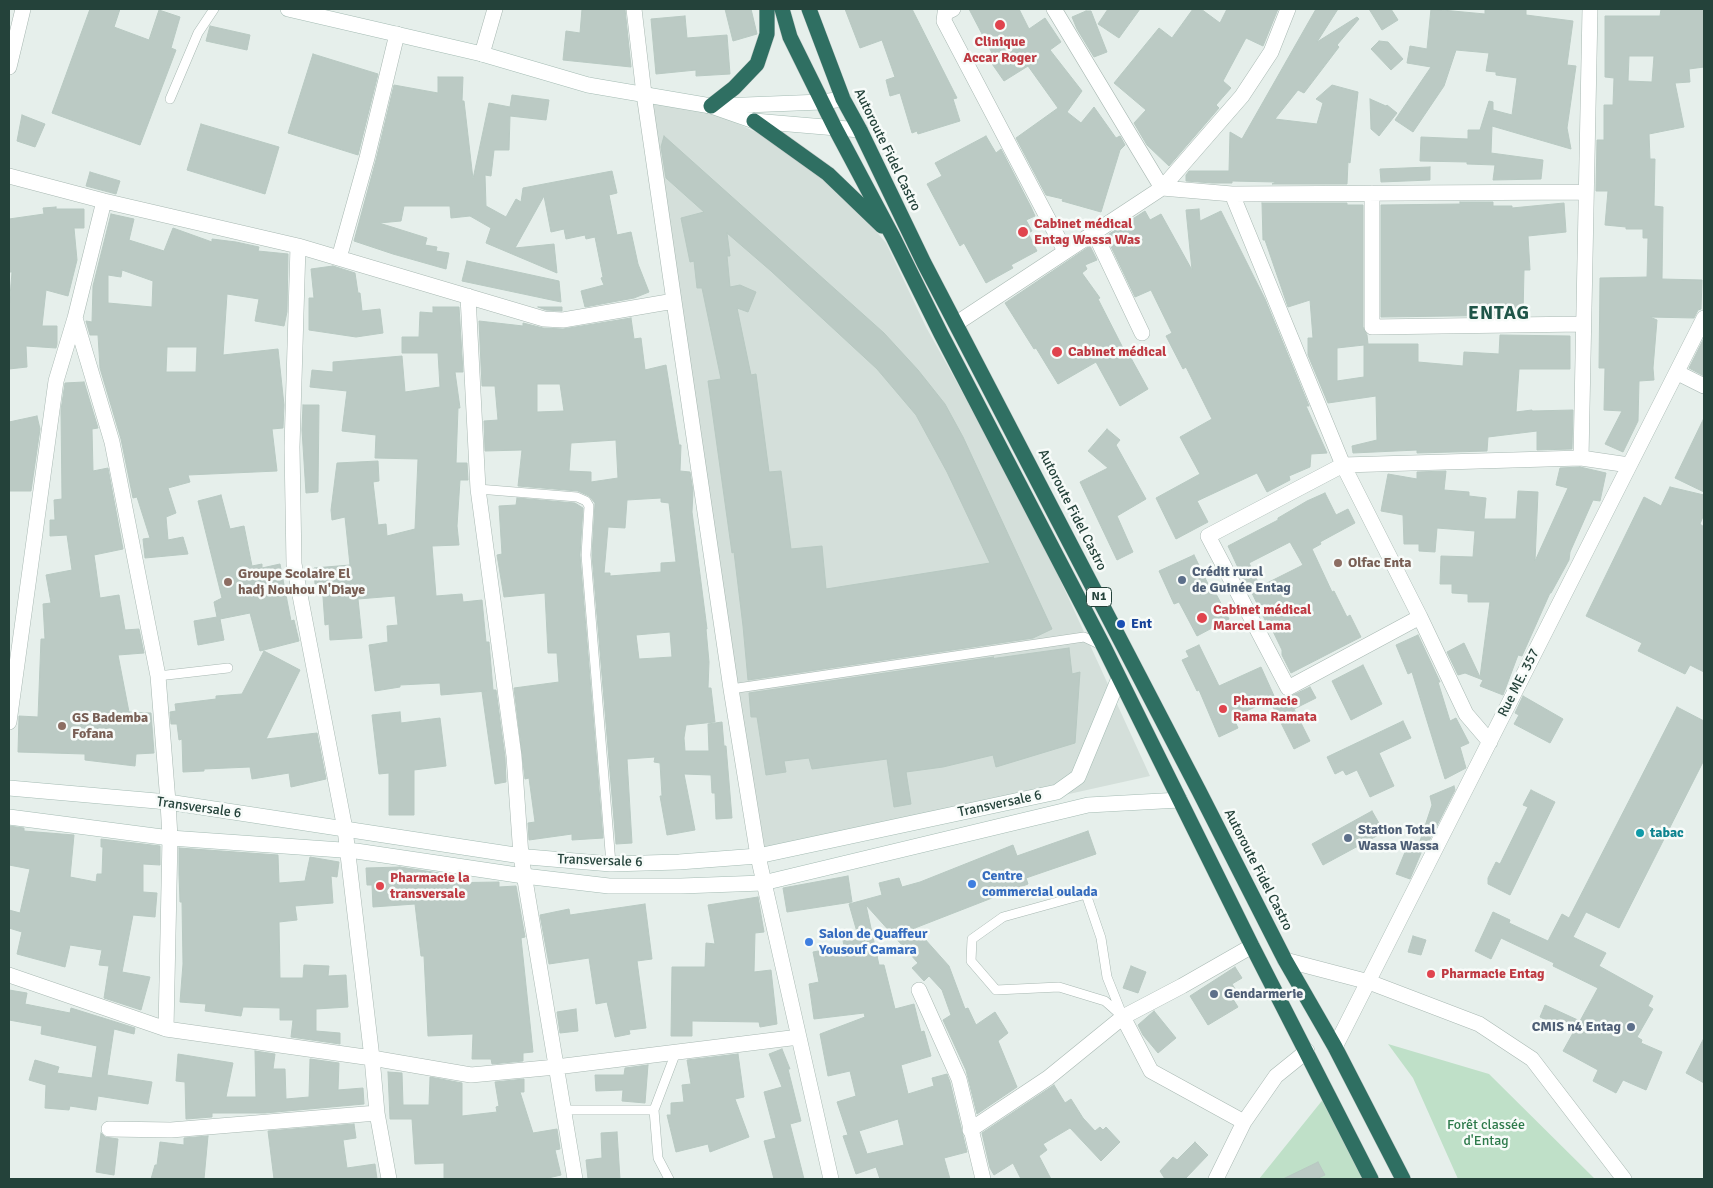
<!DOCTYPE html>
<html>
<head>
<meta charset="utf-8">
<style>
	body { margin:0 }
	#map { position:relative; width:1713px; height:1188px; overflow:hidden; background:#e6efeb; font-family:Signika,sans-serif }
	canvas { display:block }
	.frame { position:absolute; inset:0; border:10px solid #24423a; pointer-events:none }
</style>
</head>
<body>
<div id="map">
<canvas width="1713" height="1188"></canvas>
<div class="frame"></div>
</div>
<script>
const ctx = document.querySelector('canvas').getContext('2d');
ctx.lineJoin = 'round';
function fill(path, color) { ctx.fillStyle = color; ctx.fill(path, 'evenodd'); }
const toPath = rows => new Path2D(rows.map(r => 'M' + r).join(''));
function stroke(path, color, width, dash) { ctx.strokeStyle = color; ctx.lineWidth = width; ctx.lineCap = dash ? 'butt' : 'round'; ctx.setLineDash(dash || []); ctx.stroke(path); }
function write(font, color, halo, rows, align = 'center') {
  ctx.font = font + ' Signika,sans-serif'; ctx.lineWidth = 5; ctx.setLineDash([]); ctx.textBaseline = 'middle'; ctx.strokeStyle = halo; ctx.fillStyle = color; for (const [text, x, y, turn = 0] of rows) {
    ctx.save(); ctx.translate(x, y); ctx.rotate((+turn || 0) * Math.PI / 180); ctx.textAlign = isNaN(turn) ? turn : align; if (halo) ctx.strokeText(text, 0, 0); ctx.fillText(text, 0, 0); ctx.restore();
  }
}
fill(toPath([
	[646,85,717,114,788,147,844,194,886,243,926,327,1029,512,1150,776,902,831,763,856]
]), '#d4dfda');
fill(toPath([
	[1388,1044,1489,1074,1595,1179,1458,1179,1413,1078],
	[1329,1092,1369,1179,1259,1179]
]), '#bfe0c8');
const building = toPath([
	[90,9,120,9,114,27,149,40,159,10,180,17,171,48,176,50,140,145,52,113,90,9],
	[582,9,625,9,631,67,563,60,566,31,580,33,582,9],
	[725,9,751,9,757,34,733,41,725,9],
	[845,9,912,9,957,98,953,99,960,121,918,134,917,131,912,133,900,93,890,96,886,80,895,77,882,40,860,48,845,9],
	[969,9,1019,9,1029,29,1045,18,1061,42,1050,50,1082,91,1067,112,1081,123,1094,107,1116,138,1120,136,1125,145,1120,150,1101,212,1062,201,1063,199,1046,195,1016,138,1058,108,1028,66,1004,81,988,58,993,55,969,9],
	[1108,9,1140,9,1119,38,1098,24,1108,9],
	[1193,9,1201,9,1220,23,1227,9,1278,9,1263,46,1246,38,1223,81,1231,88,1216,105,1219,108,1169,166,1147,145,1134,123,1146,110,1114,83,1159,28,1172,38,1193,9],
	[1316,9,1338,9,1317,42,1357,17,1359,19,1337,45,1339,47,1304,93,1298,90,1275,119,1317,124,1323,103,1316,99,1332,85,1358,92,1350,163,1348,162,1347,184,1272,184,1276,182,1232,181,1232,183,1212,183,1186,181,1186,175,1189,171,1229,171,1230,132,1242,139,1316,9],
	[1369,9,1391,9,1398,20,1382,30,1369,9],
	[1431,9,1485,14,1485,9,1526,9,1526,15,1573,21,1567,65,1576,66,1567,128,1571,149,1492,126,1491,153,1543,160,1541,179,1493,180,1495,165,1467,164,1467,162,1420,161,1421,137,1468,139,1468,130,1480,130,1489,101,1493,102,1493,110,1512,115,1517,78,1496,75,1496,72,1486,71,1489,53,1456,50,1444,86,1413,132,1395,120,1431,67,1407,63,1410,46,1427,49,1431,9],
	[1661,9,1704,9,1704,67,1689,69,1690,82,1675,83,1684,127,1649,134,1650,159,1655,159,1654,206,1663,207,1662,279,1702,280,1701,309,1698,310,1694,318,1650,317,1657,320,1653,368,1654,380,1639,381,1638,421,1623,452,1605,444,1622,411,1604,410,1605,368,1599,368,1600,278,1647,277,1648,238,1643,238,1643,229,1626,229,1626,227,1605,225,1608,191,1596,191,1597,140,1604,140,1604,105,1613,105,1614,78,1605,77,1605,16,1660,16,1661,9],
	[1629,56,1654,56,1652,82,1628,81,1629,56],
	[1086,11,1091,11,1107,52,1094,57,1077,29,1072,17,1086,11],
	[685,16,687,38,727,35,730,74,696,76,696,70,656,74,651,19,685,16],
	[210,26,250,35,247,50,206,41,210,26],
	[1379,41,1388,42,1403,59,1391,70,1371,49,1379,41],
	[313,54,378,74,358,155,288,133,313,54],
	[438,77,463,77,462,101,464,101,473,179,489,103,510,107,512,95,549,100,546,120,510,116,509,150,494,150,491,176,485,175,486,206,506,217,516,199,521,202,523,188,612,171,617,193,609,195,617,235,631,232,638,264,649,292,634,298,585,307,581,291,604,285,601,278,603,277,595,237,586,239,585,235,566,239,564,229,551,232,544,196,515,248,554,244,557,273,486,243,491,228,470,216,451,218,450,206,404,206,401,221,379,223,427,238,425,245,437,247,436,251,449,253,446,269,393,254,354,241,376,160,394,85,438,93,438,77],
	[1370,99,1386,106,1387,105,1397,113,1379,136,1371,129,1370,99],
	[22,115,45,124,35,147,17,141,22,115],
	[201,124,279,147,265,194,187,170,201,124],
	[664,136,884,333,918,370,945,404,963,437,1052,629,1033,638,748,680,743,626,734,552,732,553,708,381,721,379,702,288,697,288,694,261,690,262,681,218,704,212,666,178,661,147,664,136],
	[727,233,771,271,877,369,916,415,947,472,990,563,826,589,822,546,791,549,781,471,769,472,756,374,751,375,737,308,748,312,756,292,740,285,730,287,727,256,730,256,727,233],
	[986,136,996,153,1001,149,1031,207,1035,216,1026,220,1032,231,1028,233,1037,251,1011,265,1013,268,986,283,964,243,960,246,927,184,942,176,935,163,986,136],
	[1430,167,1430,180,1381,182,1380,169,1430,167],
	[90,172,120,181,116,194,86,186,90,172],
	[1460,202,1493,202,1493,206,1512,206,1512,208,1564,203,1566,232,1528,236,1530,270,1524,270,1523,315,1381,317,1381,205,1460,204,1460,202],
	[1262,203,1347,203,1347,205,1363,205,1363,327,1367,335,1368,344,1418,344,1418,362,1463,366,1464,352,1499,354,1500,335,1570,336,1570,369,1519,369,1516,412,1532,410,1532,411,1573,410,1572,449,1537,450,1537,431,1488,437,1487,451,1417,453,1417,450,1353,453,1352,446,1377,440,1376,396,1328,403,1308,355,1308,338,1313,338,1310,300,1288,307,1265,240,1263,240,1262,203],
	[1364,345,1364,377,1337,381,1337,348,1364,345],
	[56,207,56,209,84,209,84,228,74,228,77,260,68,296,46,290,42,326,57,326,57,344,56,348,26,346,27,367,9,369,9,309,12,272,9,272,9,219,44,214,43,208,56,207],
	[1199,209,1200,221,1221,211,1265,299,1309,406,1306,406,1327,453,1311,454,1310,467,1289,476,1290,480,1267,492,1257,473,1197,501,1208,522,1176,539,1156,498,1200,474,1180,437,1212,419,1186,367,1183,369,1166,336,1172,333,1151,290,1135,297,1106,236,1145,211,1150,220,1161,214,1192,270,1186,210,1199,209],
	[111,214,134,219,129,240,164,251,173,228,212,242,212,239,236,242,259,247,258,251,288,254,287,312,284,326,255,321,259,299,227,294,223,355,278,349,284,405,283,428,272,429,277,471,188,475,190,482,168,488,176,513,166,517,168,540,183,537,188,554,145,558,143,539,150,538,137,497,133,498,121,439,100,368,98,335,90,335,86,321,92,322,93,286,111,214],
	[122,270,153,281,152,307,108,303,108,275,121,277,122,270],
	[167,347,197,347,196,372,166,372,167,347],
	[1090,246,1097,260,1085,265,1087,269,1082,273,1100,298,1098,299,1124,350,1126,349,1148,389,1120,406,1096,362,1058,384,1036,348,1034,349,1005,303,1090,246],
	[467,261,559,281,561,302,462,281,467,261],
	[333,266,355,273,358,293,360,293,362,311,380,309,383,333,356,337,309,330,309,298,314,298,311,269,333,266],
	[433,307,459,307,463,372,455,372,460,408,458,408,456,463,467,463,468,480,460,480,457,526,459,545,432,546,436,596,462,594,463,602,482,600,486,642,489,642,493,690,496,690,505,757,506,782,495,784,482,692,487,691,441,695,440,683,400,685,400,687,375,691,369,645,388,642,387,626,398,625,395,596,358,599,362,638,330,640,329,624,325,625,322,583,315,584,314,568,350,565,345,517,332,520,331,510,337,463,378,461,379,481,373,482,378,525,386,524,387,536,415,529,418,459,375,458,376,435,342,431,347,391,310,387,312,370,333,372,333,362,402,356,405,392,440,387,438,353,402,353,402,337,419,337,420,312,433,313,433,307],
	[538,307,562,307,562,311,546,310,538,307],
	[631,318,634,339,641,338,645,370,666,365,679,445,681,445,680,471,690,472,693,491,692,512,707,629,706,629,709,662,708,688,711,688,715,722,686,725,684,738,685,751,709,751,708,724,722,722,724,746,726,746,732,818,716,819,715,793,712,793,711,775,684,774,695,830,667,835,660,796,662,796,660,763,654,762,655,757,627,759,632,843,616,844,592,555,595,503,589,496,578,491,518,486,522,450,485,451,484,421,498,420,495,386,482,386,479,321,523,326,523,323,543,328,563,329,631,318],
	[537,384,560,384,564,411,537,412,537,384],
	[616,440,618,478,591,482,591,472,569,471,571,443,616,440],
	[661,498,661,502,669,503,676,562,661,563,661,572,610,576,610,573,604,573,608,527,625,528,627,500,661,498],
	[670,632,672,657,639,659,636,635,670,632],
	[1704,338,1704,376,1689,368,1704,338],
	[84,382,98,428,92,429,93,471,108,468,123,549,94,555,100,598,119,595,125,630,139,629,144,653,118,655,129,712,151,713,154,753,136,754,135,766,85,760,85,754,18,752,19,716,38,717,41,639,45,639,43,604,51,603,46,575,72,570,67,535,50,536,50,520,55,520,54,500,62,499,61,410,65,383,84,382],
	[303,405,319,405,318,492,306,493,302,430,303,405],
	[37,416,40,429,31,491,9,491,9,422,37,416],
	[1704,418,1704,492,1675,478,1704,418],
	[1107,429,1120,440,1116,445,1146,499,1117,516,1133,552,1117,560,1080,482,1108,468,1088,451,1107,429],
	[1580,467,1606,473,1600,501,1593,500,1570,552,1569,560,1551,593,1550,593,1522,656,1518,655,1503,695,1480,686,1483,680,1465,673,1458,675,1447,652,1464,643,1480,677,1490,602,1468,602,1468,594,1452,593,1452,584,1440,584,1441,556,1473,557,1475,531,1437,528,1435,552,1419,551,1419,544,1404,544,1403,515,1381,511,1388,474,1417,479,1417,472,1446,471,1444,490,1469,492,1469,496,1486,498,1484,519,1516,519,1518,491,1538,492,1535,561,1568,488,1556,485,1560,468,1580,467],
	[1670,487,1704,495,1704,514,1700,524,1704,527,1704,672,1690,665,1685,674,1638,651,1642,643,1586,616,1644,497,1661,506,1670,487],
	[1325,493,1336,515,1348,509,1355,523,1320,542,1321,544,1312,549,1332,592,1334,591,1347,617,1350,615,1361,637,1291,673,1282,655,1282,650,1267,619,1265,620,1251,591,1303,565,1290,542,1249,563,1258,582,1247,587,1228,546,1278,520,1278,518,1307,501,1325,493],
	[221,495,230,529,244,526,252,566,262,564,262,568,280,564,291,621,294,620,299,641,260,651,250,613,220,619,224,640,198,645,194,621,217,617,214,602,222,598,198,501,221,495],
	[517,498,575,503,583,508,580,555,603,838,572,840,572,834,529,840,528,823,535,822,529,778,525,779,514,688,559,682,557,653,548,653,545,593,504,597,497,555,502,554,499,506,516,505,517,498],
	[1194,555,1210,588,1212,586,1229,619,1197,636,1179,602,1174,604,1159,571,1194,555],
	[1418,635,1440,682,1438,682,1450,721,1456,718,1469,743,1460,747,1466,768,1445,779,1412,672,1408,674,1396,645,1418,635],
	[1199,645,1219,686,1261,667,1275,698,1233,717,1238,728,1219,737,1199,690,1197,691,1182,660,1189,657,1186,651,1199,645],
	[1069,648,1072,674,1080,672,1075,743,996,767,993,755,943,767,906,772,911,804,894,807,887,759,812,769,809,758,784,761,786,772,766,775,757,717,751,717,749,693,994,657,990,659,1069,648],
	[264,651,300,670,266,739,317,733,326,779,291,787,289,773,252,779,250,767,204,769,204,771,183,772,182,739,179,740,177,724,171,724,170,712,176,711,175,704,216,699,216,696,242,694,264,651],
	[1363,665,1382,704,1351,720,1332,681,1363,665],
	[1310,687,1316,698,1294,709,1310,741,1294,749,1272,705,1310,687],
	[1523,696,1563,719,1550,743,1514,724,1519,715,1515,713,1523,696],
	[1677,707,1704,721,1704,760,1619,928,1586,912,1573,937,1606,953,1599,966,1653,996,1648,1006,1653,1009,1637,1037,1642,1040,1641,1043,1662,1052,1646,1090,1623,1080,1616,1093,1593,1081,1598,1070,1563,1051,1573,1033,1540,1017,1545,1005,1580,1021,1598,988,1553,966,1554,963,1501,938,1491,959,1475,951,1493,912,1510,920,1509,923,1548,941,1562,914,1569,918,1677,707],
	[400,712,401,723,440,718,446,766,414,770,414,815,389,815,389,773,379,774,372,715,400,712],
	[1403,721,1411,738,1379,753,1394,786,1370,797,1357,770,1346,775,1343,770,1335,774,1327,757,1403,721],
	[1454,786,1455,790,1426,847,1419,844,1432,805,1430,796,1454,786],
	[1531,790,1555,802,1510,895,1488,884,1488,878,1496,862,1500,864,1528,807,1523,805,1531,790],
	[1372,811,1384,832,1323,865,1312,844,1372,811],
	[9,826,24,828,24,831,74,835,70,877,96,882,97,874,102,874,103,847,101,847,101,839,160,846,160,865,143,864,143,892,157,893,155,917,133,915,122,972,150,977,141,1010,104,998,109,966,99,965,102,950,70,945,65,967,17,954,22,932,9,928,9,910,20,913,30,869,9,865,9,826],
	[1088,831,1096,854,1026,878,1028,884,915,928,949,966,965,1009,968,1008,976,1025,995,1012,1008,1033,998,1041,1017,1087,977,1114,966,1070,943,1020,951,1015,942,990,929,976,924,981,912,968,918,963,866,905,879,965,884,965,895,1009,914,1004,921,1032,924,1031,931,1056,901,1065,908,1094,934,1086,932,1078,947,1074,950,1082,967,1152,944,1158,950,1179,880,1179,876,1167,856,1174,843,1136,848,1135,837,1102,856,1096,850,1071,828,1076,820,1034,865,1017,864,1013,814,1019,809,984,819,982,813,952,844,946,842,935,857,932,849,904,882,895,879,883,899,878,902,887,920,882,1013,845,1017,856,1088,831],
	[898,1119,904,1145,867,1154,859,1131,898,1119],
	[1410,840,1424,846,1410,879,1396,874,1410,840],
	[179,848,278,855,279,883,305,881,310,857,339,862,337,877,331,876,333,903,295,906,297,920,279,922,280,978,303,978,304,965,329,966,328,976,346,975,348,1007,316,1009,316,1031,340,1033,340,1044,291,1037,293,1020,280,1020,280,1008,243,1007,241,1016,205,1011,206,1004,180,1002,183,964,182,902,180,902,179,874,179,848],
	[400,867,439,873,438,883,499,882,499,887,516,886,525,937,521,938,533,1052,523,1053,523,1061,492,1064,491,1059,472,1059,473,1034,428,1036,424,956,421,956,415,904,373,907,372,885,367,885,366,868,400,867],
	[848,876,852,902,787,912,783,888,848,876],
	[758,897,764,932,755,933,754,972,771,970,777,1024,760,1027,759,1022,692,1021,692,1036,671,1036,672,967,705,967,706,943,715,944,708,905,758,897],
	[645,904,652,959,637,961,646,1028,629,1030,630,1034,615,1037,607,1002,596,1004,589,958,549,964,540,915,569,909,570,915,645,904],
	[1413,936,1426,940,1421,955,1408,952,1413,936],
	[1131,966,1146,972,1138,993,1123,988,1131,966],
	[1235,967,1242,978,1232,984,1237,992,1231,996,1238,1007,1208,1025,1190,996,1235,967],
	[9,990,27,993,25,1004,70,1013,71,1008,135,1028,134,1034,114,1029,107,1075,152,1082,148,1104,98,1096,96,1110,70,1106,69,1110,45,1108,46,1085,29,1080,35,1060,59,1067,57,1073,92,1078,97,1046,41,1034,42,1026,9,1020,9,990],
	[576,1009,578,1031,560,1033,557,1012,576,1009],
	[1154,1011,1176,1038,1158,1053,1143,1035,1138,1025,1154,1011],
	[1704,1038,1704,1083,1686,1073,1704,1038],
	[782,1049,790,1069,788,1069,801,1121,790,1124,804,1179,774,1179,764,1141,776,1138,764,1092,782,1087,769,1054,782,1049],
	[255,1051,275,1054,273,1069,285,1069,286,1099,309,1097,310,1059,339,1063,338,1090,363,1088,364,1104,265,1113,212,1113,212,1117,186,1119,185,1082,176,1081,178,1054,233,1063,226,1097,256,1097,255,1051],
	[738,1054,744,1097,735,1099,749,1137,710,1152,708,1144,676,1152,667,1115,671,1115,671,1103,684,1102,682,1085,691,1084,687,1060,738,1054],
	[648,1065,645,1103,622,1101,623,1090,596,1091,595,1075,624,1075,625,1068,648,1065],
	[388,1072,402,1073,403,1105,429,1105,430,1077,462,1083,462,1116,497,1112,496,1107,499,1106,495,1082,524,1079,524,1092,520,1092,533,1133,557,1129,560,1149,555,1150,561,1175,544,1179,444,1179,444,1163,415,1164,412,1119,390,1119,388,1072],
	[1054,1085,1065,1103,1071,1099,1083,1118,1095,1131,1100,1127,1103,1130,1106,1127,1120,1142,1101,1161,1070,1128,1043,1144,1047,1150,1039,1156,1051,1179,1021,1179,1013,1163,994,1175,990,1168,982,1133,1054,1085],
	[354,1124,356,1138,343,1140,347,1168,375,1164,377,1179,274,1179,268,1131,354,1124],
	[617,1132,620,1179,588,1179,586,1160,602,1158,601,1133,617,1132],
	[101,1133,105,1137,118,1139,114,1175,96,1172,101,1133],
	[208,1136,204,1179,151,1179,155,1165,157,1165,160,1142,184,1145,184,1138,208,1136],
	[1195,1142,1208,1155,1185,1179,1165,1179,1160,1171,1173,1157,1177,1160,1195,1142],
	[1318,1162,1325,1175,1316,1179,1283,1179,1318,1162]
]);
fill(building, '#bbcac4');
stroke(building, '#b8c9c2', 1);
const lane = toPath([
	[170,99,198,33,214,9],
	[478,489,577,497,586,501,589,506,586,555,611,864],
	[158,676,228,668],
	[731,689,1084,637,1103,646],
	[1086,894,1101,938,1107,977,1123,1017,1105,1001,1059,987,996,990,971,961,972,939,1003,917,1086,894],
	[564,1110,654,1110],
	[669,1179,658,1158,654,1110,676,1052]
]);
const street = toPath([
	[634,9,644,94,674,301,731,689,758,856,831,1179],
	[953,9,945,13,944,21,1065,251],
	[1054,9,1162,188,1232,194,1586,192],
	[482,54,495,9],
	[9,67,23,9],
	[9,176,104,201,298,246,544,319,563,320,674,301],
	[1372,193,1372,327,1583,324],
	[1232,194,1343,465,1420,617,1466,714,1490,742],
	[1094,232,1142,333],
	[298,246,292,447,294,564,345,829,372,1058,377,1113,389,1179],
	[339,258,367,158,397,34],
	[468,296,478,489,514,756,521,856,575,1179],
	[75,318,112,442,158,676,168,802,170,838,166,1029],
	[957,323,1162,188,1242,96,1271,52,1288,9],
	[1678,373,1704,386],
	[1581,458,1590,9],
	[1420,617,1288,688,1208,536,1343,465,1581,458,1629,465],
	[9,722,56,381,75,318,104,201],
	[1285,960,1369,982,1479,1024,1532,1059,1624,1179],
	[9,975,166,1029,372,1058,471,1075,556,1067,799,1037],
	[919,990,959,1079,983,1179],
	[1123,1017,1151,1071,1244,1122],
	[1335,1047,1704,318],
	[109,1129,171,1130,377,1113],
	[970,1130,1048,1078,1123,1017,1182,986,1252,946],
	[1216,1179,1244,1122,1276,1076,1307,1051]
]);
const secondary = toPath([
	[288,9,482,54,588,85,711,106,754,121,860,130],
	[720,106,822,102,843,99],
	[9,788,168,802,528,857,611,864,679,862,758,856,1057,792,1078,777,1119,678],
	[9,817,170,838,356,851,524,876,609,886,681,886,763,883,1088,805,1180,800]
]);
const highway = toPath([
	[782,9,790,37,835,128,893,237,941,334,1104,647,1252,946,1371,1179],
	[809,9,843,99,860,130,924,263,1199,791,1285,960,1335,1047,1403,1179],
	[711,106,734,88,757,64,767,34,767,9],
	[754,121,828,174,882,226]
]);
stroke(lane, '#a8b8b2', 10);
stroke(street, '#a8b8b2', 16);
stroke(secondary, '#a4bbb3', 16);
stroke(highway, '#c2cac8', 16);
stroke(lane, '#fff', 9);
stroke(street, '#fff', 15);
stroke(secondary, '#fff', 15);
stroke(highway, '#2f6f62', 15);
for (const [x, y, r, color] of [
	[1000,25,6,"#e0444e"],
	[1023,232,6,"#e0444e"],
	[1057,352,6,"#e0444e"],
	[1338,563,5,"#8d6e63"],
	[1182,580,5,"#5c6f8a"],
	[228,582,5,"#8d6e63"],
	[1202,618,6,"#e0444e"],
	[1121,624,5,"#1a4fb4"],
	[1223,709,5,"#e0444e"],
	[62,726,5,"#8d6e63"],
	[1640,833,5,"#0f9aa8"],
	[1348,838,5,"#5c6f8a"],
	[972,884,5,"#3f7fe0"],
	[380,886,5,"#e0444e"],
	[809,942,5,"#3f7fe0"],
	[1431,974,5,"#e0444e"],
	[1214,994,5,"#5c6f8a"],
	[1631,1027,5,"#5c6f8a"]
]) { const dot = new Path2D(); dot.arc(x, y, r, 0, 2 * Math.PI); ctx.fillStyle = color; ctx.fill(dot); stroke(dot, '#f7fbf9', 2); }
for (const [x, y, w] of [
	[1099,597,25]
]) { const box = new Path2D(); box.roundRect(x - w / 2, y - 9.5, w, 19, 4); ctx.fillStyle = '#f7fbf9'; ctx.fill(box); stroke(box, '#24423a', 1); }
write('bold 12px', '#24423a', null, [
	["N1",1099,597]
]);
write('bold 14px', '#be3a42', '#f7fbf9', [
	["Clinique",1000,42,"center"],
	["Accar Roger",1000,58,"center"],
	["Cabinet médical",1034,224],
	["Entag Wassa Was",1034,240],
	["Cabinet médical",1068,352],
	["Cabinet médical",1213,610],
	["Marcel Lama",1213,626],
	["Pharmacie",1233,701],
	["Rama Ramata",1233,717],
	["Pharmacie la",390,878],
	["transversale",390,894],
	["Pharmacie Entag",1441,974]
], 'left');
write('14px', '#24423a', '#f7fbf9', [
	["Autoroute Fidel Castro",887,150,64],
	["Autoroute Fidel Castro",1072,510,63],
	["Rue ME. 357",1519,683,-63],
	["Transversale 6",1000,804,-12],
	["Transversale 6",199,808,8],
	["Transversale 6",600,861,2],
	["Autoroute Fidel Castro",1258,870,63]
]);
write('bold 14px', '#785e54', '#f7fbf9', [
	["Olfac Enta",1348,563],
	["Groupe Scolaire El",238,574],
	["hadj Nouhou N'Diaye",238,590],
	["GS Bademba",72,718],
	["Fofana",72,734]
], 'left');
write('bold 14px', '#4e5e75', '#f7fbf9', [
	["Crédit rural",1192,572],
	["de Guinée Entag",1192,588],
	["Station Total",1358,830],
	["Wassa Wassa",1358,846],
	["Gendarmerie",1224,994],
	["CMIS n4 Entag",1621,1027,"right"]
], 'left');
write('bold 14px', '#164399', '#f7fbf9', [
	["Ent",1131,624]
], 'left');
write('bold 14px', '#0d838f', '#f7fbf9', [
	["tabac",1650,833]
], 'left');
write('bold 14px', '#366cbe', '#f7fbf9', [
	["Centre",982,876],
	["commercial oulada",982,892],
	["Salon de Quaffeur",819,934],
	["Yousouf Camara",819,950]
], 'left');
write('14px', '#2d7a4b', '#f7fbf9', [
	["Forêt classée",1486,1125],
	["d'Entag",1486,1141]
]);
ctx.letterSpacing = '1px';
write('bold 19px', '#1f5548', '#f7fbf9', [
	["ENTAG",1499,314]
]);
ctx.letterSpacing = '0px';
</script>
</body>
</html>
